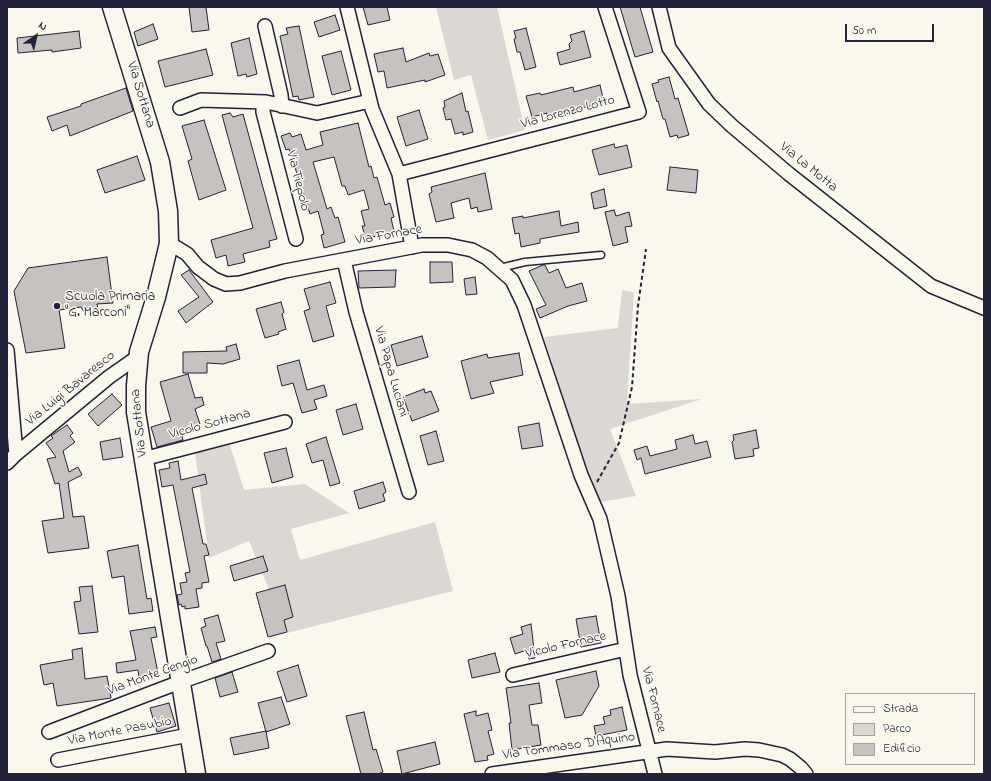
<!DOCTYPE html>
<html>
<head>
<meta charset="utf-8">
<style>
	body { margin:0 }
	#map { position:relative; width:991px; height:781px; overflow:hidden; background:#fbf7ec; font-family:"Indie Flower",sans-serif }
	canvas { display:block }
	.frame { position:absolute; inset:0; border:8px solid #22223b; pointer-events:none }
	.legend { position:absolute; left:845px; top:693px; width:130px; height:72px; box-sizing:border-box; background:#fbf7ec; border:1px solid #a4a2a5; margin:0; padding:5px 7px; list-style:none; font-size:12px; color:#22223b }
	.legend li { display:flex; align-items:center; gap:8px; height:20px }
	.legend b { width:20px; border:1px solid #a4a2a5 }
	.north { position:absolute; left:16px; top:16px; width:40px; height:40px; -webkit-text-stroke:3px #fbf7ec; paint-order:stroke; rotate:34deg; font-size:11px; font-weight:700; line-height:16px; text-align:center; color:#22223b }
	.north::after { content:''; display:block; margin:auto; width:14px; height:18px; background:#22223b; clip-path:polygon(50% 0,100% 100%,50% 72%,0 100%) }
	.scale { position:absolute; left:845px; top:24px; width:89px; height:18px; box-sizing:border-box; border:2px solid #22223b; border-top:0; padding-left:5px; font-size:12px; line-height:14px; white-space:nowrap; color:#22223b; -webkit-text-stroke:3px #fbf7ec; paint-order:stroke }
</style>
</head>
<body>
<div id="map">
<canvas width="991" height="781"></canvas>
<div class="frame"></div>
<ul class="legend">
<li><b style="height:5px;background:#fbf7ec"></b>Strada</li>
<li><b style="height:11px;background:#dbd8d3"></b>Parco</li>
<li><b style="height:11px;background:#c6c2c0"></b>Edificio</li>
</ul>
<div class="north">N</div>
<div class="scale">50 m</div>
</div>
<script>
const ctx = document.querySelector('canvas').getContext('2d');
ctx.lineJoin = 'round';
function fill(path, color) { ctx.fillStyle = color; ctx.fill(path, 'evenodd'); }
const toPath = rows => new Path2D(rows.map(r => 'M' + r).join(''));
function stroke(path, color, width, dash) { ctx.strokeStyle = color; ctx.lineWidth = width; ctx.lineCap = dash ? 'butt' : 'round'; ctx.setLineDash(dash || []); ctx.stroke(path); }
function write(font, color, halo, rows, align = 'center') {
  ctx.font = font + ' "Indie Flower",sans-serif'; ctx.lineWidth = 3; ctx.setLineDash([]); ctx.textBaseline = 'middle'; ctx.strokeStyle = halo; ctx.fillStyle = color; for (const [text, x, y, turn = 0] of rows) {
    ctx.save(); ctx.translate(x, y); ctx.rotate((+turn || 0) * Math.PI / 180); ctx.textAlign = isNaN(turn) ? turn : align; if (halo) ctx.strokeText(text, 0, 0); ctx.fillText(text, 0, 0); ctx.restore();
  }
}
fill(toPath([
	[436,7,497,7,525,130,488,140,471,75,454,80],
	[622,290,634,292,627,404,702,399,610,429,636,496,600,502,578,443,544,337,618,328],
	[229,442,244,490,305,484,349,513,291,529,300,560,435,522,453,591,287,633,249,541,209,558,194,445]
]), '#dbd8d3');
const building = toPath([
	[189,7,206,7,209,30,192,32,189,7],
	[363,7,387,7,390,20,368,25,363,7],
	[620,7,640,7,653,52,635,57,620,7],
	[335,15,340,30,319,37,314,22,335,15],
	[153,24,158,39,138,46,134,32,153,24],
	[299,26,314,97,299,100,298,96,293,97,280,36,288,34,286,28,299,26],
	[526,28,536,67,525,70,520,52,517,52,514,39,516,38,514,31,526,28],
	[79,31,81,48,52,52,52,50,18,53,17,38,79,31],
	[584,31,591,57,560,65,557,53,570,49,569,44,572,41,570,35,584,31],
	[249,38,257,74,247,77,246,74,238,76,231,43,249,38],
	[403,48,406,62,429,53,430,56,438,54,445,75,425,82,425,80,387,88,384,71,378,72,374,54,403,48],
	[206,49,213,75,165,87,158,61,206,49],
	[341,51,351,90,332,95,322,56,341,51],
	[669,77,675,99,678,98,689,135,678,138,677,135,670,137,665,119,663,119,658,101,657,102,652,84,659,82,658,80,669,77],
	[600,85,604,102,578,109,579,111,562,115,561,112,547,116,547,113,532,117,526,96,540,93,541,95,573,87,574,92,600,85],
	[126,88,133,111,70,136,67,125,52,131,47,117,81,106,81,104,126,88],
	[462,93,466,112,468,111,473,132,463,135,463,132,455,134,451,119,446,120,443,108,445,107,444,101,462,93],
	[419,110,428,139,406,146,397,117,419,110],
	[230,113,233,117,243,114,277,239,269,241,270,247,243,254,245,262,228,266,226,255,216,258,211,240,253,228,222,115,230,113],
	[204,120,226,190,199,200,188,161,192,159,182,126,204,120],
	[358,123,369,167,371,166,374,178,377,177,385,205,390,203,394,217,391,218,394,231,366,239,362,226,365,226,361,211,369,209,364,190,348,195,345,186,342,186,334,157,313,162,327,209,331,207,335,218,338,217,345,242,324,248,321,235,324,234,318,211,310,214,289,149,286,150,281,136,290,133,292,137,301,134,306,150,323,145,320,132,358,123],
	[614,144,615,148,627,145,632,167,599,175,592,150,614,144],
	[137,156,145,180,105,193,97,170,137,156],
	[670,167,698,170,696,193,667,190,670,167],
	[485,173,492,209,478,212,477,207,471,209,469,198,451,203,454,218,436,222,429,194,432,192,431,187,485,173],
	[604,189,607,206,594,209,591,193,604,189],
	[614,210,616,216,629,212,632,226,625,227,628,242,613,246,605,212,614,210],
	[559,211,561,226,578,222,579,232,540,239,540,243,521,247,519,233,515,234,512,218,523,216,523,218,559,211],
	[107,257,113,303,97,304,98,309,84,312,81,307,59,310,65,348,26,353,14,291,28,268,107,257],
	[430,262,452,262,453,282,430,283,430,262],
	[543,265,545,265,549,273,558,269,566,288,582,283,587,301,568,306,540,318,536,309,546,305,529,271,543,265],
	[189,270,213,302,186,323,178,311,199,297,181,275,189,270],
	[396,270,395,287,359,288,358,271,396,270],
	[475,277,477,294,466,295,464,279,475,277],
	[330,282,336,303,326,306,334,336,313,342,304,311,310,309,304,289,330,282],
	[281,302,284,312,282,314,286,329,278,332,279,334,265,338,256,309,281,302],
	[422,336,428,357,397,366,391,345,422,336],
	[236,344,240,359,223,364,207,363,207,373,183,373,183,352,227,351,226,347,236,344],
	[519,353,523,375,490,382,494,393,471,399,461,361,487,354,488,358,519,353],
	[299,360,307,390,324,385,327,396,314,400,317,409,302,413,293,383,282,386,277,366,299,360],
	[188,374,195,398,202,397,204,405,195,409,200,424,181,432,183,440,157,447,151,427,171,421,160,382,188,374],
	[424,389,425,393,431,391,439,411,412,421,403,397,424,389],
	[112,394,122,405,98,426,88,414,112,394],
	[356,404,363,429,343,435,336,410,356,404],
	[539,423,543,446,522,449,518,427,539,423],
	[67,425,73,433,70,436,75,442,63,451,69,472,78,467,82,475,68,482,73,517,84,516,89,548,48,553,42,521,64,518,59,483,55,484,47,459,56,457,46,443,53,438,51,436,67,425],
	[756,430,759,448,753,449,754,456,735,459,732,442,734,440,733,435,756,430],
	[436,431,444,461,428,465,420,436,436,431],
	[693,435,695,444,707,441,711,457,645,474,641,458,637,460,634,450,647,446,650,456,677,449,675,440,693,435],
	[326,437,340,483,330,486,323,460,312,463,306,444,326,437],
	[120,438,123,457,103,460,100,442,120,438],
	[286,448,293,477,272,483,264,453,286,448],
	[178,461,181,480,205,474,207,484,192,488,203,544,206,544,209,555,204,556,209,582,202,583,202,588,196,589,199,607,185,609,185,606,182,607,181,604,179,605,177,595,182,594,180,583,187,582,185,573,190,572,173,485,162,487,159,470,170,468,169,463,178,461],
	[383,482,386,492,383,494,385,501,359,509,354,491,383,482],
	[138,545,147,599,151,598,153,611,129,614,124,576,112,578,107,551,138,545],
	[263,556,268,571,234,581,230,566,263,556],
	[285,585,293,617,284,620,287,632,268,637,256,593,285,585],
	[92,586,98,632,79,634,74,602,81,601,79,587,92,586],
	[218,615,225,641,216,643,221,659,212,662,207,646,206,646,201,628,206,626,204,619,218,615],
	[596,616,601,643,581,647,576,619,596,616],
	[531,624,535,658,529,659,527,650,515,654,510,638,523,634,521,627,531,624],
	[155,627,157,637,151,638,158,673,139,677,138,670,117,673,116,663,136,660,130,631,155,627],
	[82,648,85,679,107,676,111,698,57,706,53,683,44,685,40,665,73,659,72,650,82,648],
	[495,653,500,672,472,678,468,660,495,653],
	[298,665,307,696,287,702,277,672,298,665],
	[596,671,599,686,582,715,565,718,556,680,596,671],
	[232,672,238,692,220,697,215,678,232,672],
	[539,683,542,703,529,705,532,725,538,725,541,745,512,750,509,723,511,723,506,688,539,683],
	[281,697,290,724,266,732,258,703,281,697],
	[169,703,176,726,157,732,150,708,169,703],
	[622,707,627,730,596,736,594,726,605,724,603,717,611,715,610,710,622,707],
	[476,711,476,716,488,713,492,730,488,731,494,754,487,756,488,760,475,762,464,714,476,711],
	[364,712,373,750,376,749,383,772,378,774,361,774,346,716,364,712],
	[266,731,269,748,234,755,230,738,266,731],
	[435,742,440,764,402,774,397,751,435,742]
]);
fill(building, '#c6c2c0');
stroke(building, '#22223b', 1);
const lane = toPath([
	[500,268,525,262,601,255]
]);
const street = toPath([
	[347,7,372,109,399,174,412,247],
	[659,7,669,48,709,104,732,126,789,174,931,286,984,308],
	[265,26,281,95,282,106],
	[263,102,263,112,296,239],
	[180,108,201,100,266,102,317,113,370,101],
	[399,174,639,112,605,7],
	[169,243,187,254,198,267,214,279,226,284,240,283,285,271,422,245,448,245,472,250,487,258,512,280,524,305,581,475,600,519,618,596,630,675,655,774],
	[344,260,356,312,409,492],
	[7,350,16,454],
	[143,459,285,422],
	[7,463,16,454,109,377,139,356],
	[513,675,626,649],
	[49,732,180,682,268,651],
	[58,760,189,735],
	[492,774,667,749,715,752,745,749,759,750,782,755,790,759,801,768,806,774]
]);
const secondary = toPath([
	[112,7,160,162,168,211,169,243,167,252,156,297,139,352,136,386,136,412,196,774]
]);
stroke(lane, '#22223b', 9);
stroke(street, '#22223b', 16);
stroke(secondary, '#22223b', 21);
stroke(toPath([
	[597,482,619,443,632,387,638,306,646,249]
]), '#22223b', 2, [4, 3]);
stroke(lane, '#fbf7ec', 6);
stroke(street, '#fbf7ec', 13);
stroke(secondary, '#fbf7ec', 18);
for (const [x, y, r, color] of [
	[57,306,4,"#22223b"]
]) { const dot = new Path2D(); dot.arc(x, y, r, 0, 2 * Math.PI); ctx.fillStyle = color; ctx.fill(dot); stroke(dot, '#fbf7ec', 1.5); }
write('14px', '#22223b', '#fbf7ec', [
	["Via Sottana",140,95,73],
	["Via Lorenzo Lotto",568,113,-15],
	["Via La Motta",808,168,39],
	["Via Tiepolo",297,181,76],
	["Via Fornace",389,236,-10],
	["Via Papa Luciani",390,372,74],
	["Via Luigi Bavaresco",71,389,-39],
	["Via Sottana",140,423,-96],
	["Vicolo Sottana",210,425,-15],
	["Vicolo Fornace",566,646,-13],
	["Via Monte Cengio",153,676,-20],
	["Via Fornace",653,700,76],
	["Via Monte Pasubio",120,732,-11],
	["Via Tommaso D'Aquino",569,747,-8]
]);
write('14px', '#22223b', '#fbf7ec', [
	["Scuola Primaria",65,298],
	["\"G. Marconi\"",65,314]
], 'left');
</script>
</body>
</html>
